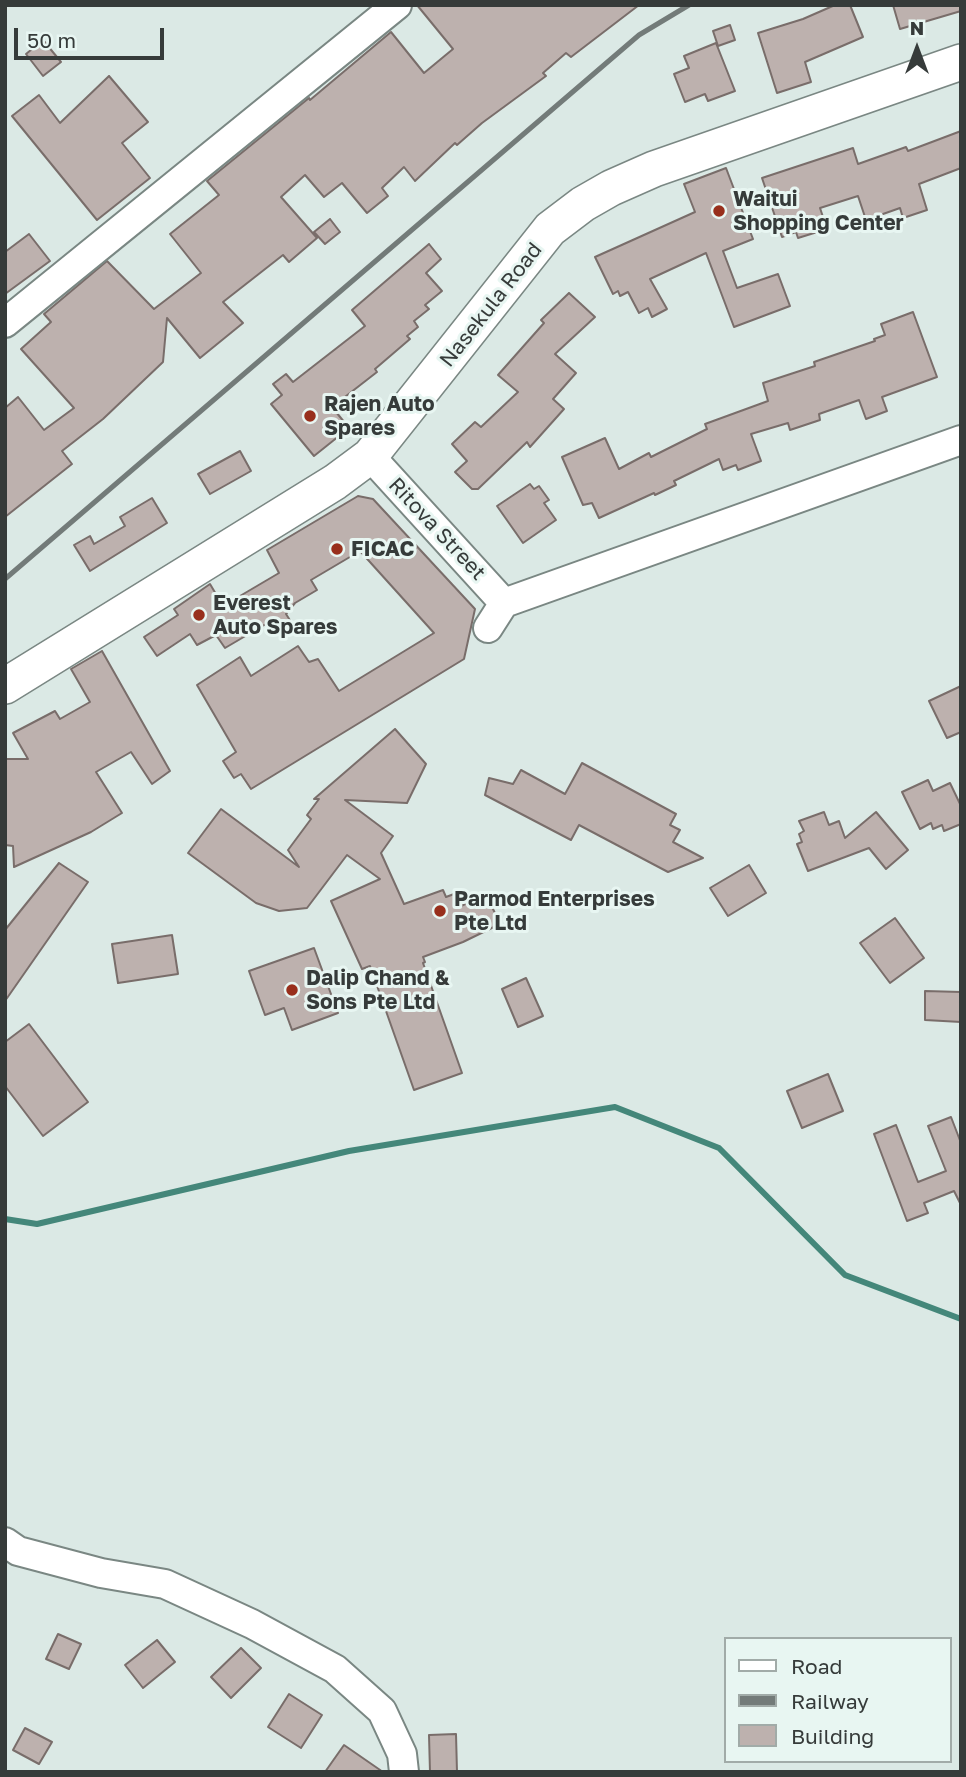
<!DOCTYPE html>
<html>
<head>
<meta charset="utf-8">
<style>
	body { margin:0 }
	#map { position:relative; width:966px; height:1777px; overflow:hidden; background:#dbe9e5; font-family:"Golos Text",sans-serif }
	canvas { display:block }
	.frame { position:absolute; inset:0; border:7px solid #363b3a; pointer-events:none }
	.legend { position:absolute; left:724px; top:1637px; width:228px; height:126px; box-sizing:border-box; background:#e8f6f2; border:2px solid #a1aba8; margin:0; padding:9px 12px; list-style:none; font-size:21px; color:#363b3a }
	.legend li { display:flex; align-items:center; gap:14px; height:35px }
	.legend b { width:35px; border:2px solid #a1aba8 }
	.north { position:absolute; left:882px; top:14px; width:70px; height:70px; -webkit-text-stroke:5px #e8f6f2; paint-order:stroke; rotate:0deg; font-size:19px; font-weight:700; line-height:28px; text-align:center; color:#363b3a }
	.north::after { content:''; display:block; margin:auto; width:24px; height:32px; background:#363b3a; clip-path:polygon(50% 0,100% 100%,50% 72%,0 100%) }
	.scale { position:absolute; left:14px; top:28px; width:150px; height:32px; box-sizing:border-box; border:4px solid #363b3a; border-top:0; padding-left:9px; font-size:21px; line-height:24px; white-space:nowrap; color:#363b3a; -webkit-text-stroke:5px #e8f6f2; paint-order:stroke }
</style>
</head>
<body>
<div id="map">
<canvas width="966" height="1777"></canvas>
<div class="frame"></div>
<ul class="legend">
<li><b style="height:9px;background:#fff"></b>Road</li>
<li><b style="height:9px;background:#737b79"></b>Railway</li>
<li><b style="height:19px;background:#bdb1ae"></b>Building</li>
</ul>
<div class="north">N</div>
<div class="scale">50 m</div>
</div>
<script>
const ctx = document.querySelector('canvas').getContext('2d');
ctx.lineJoin = 'round';
const toPath = rows => new Path2D(rows.map(r => 'M' + r).join(''));
function stroke(path, color, width, dash) { ctx.strokeStyle = color; ctx.lineWidth = width; ctx.lineCap = dash ? 'butt' : 'round'; ctx.setLineDash(dash || []); ctx.stroke(path); }
function fill(path, color) { ctx.fillStyle = color; ctx.fill(path, 'evenodd'); }
function write(font, color, halo, rows, align = 'center') {
  ctx.font = font + ' "Golos Text",sans-serif'; ctx.lineWidth = 6; ctx.setLineDash([]); ctx.textBaseline = 'middle'; ctx.strokeStyle = halo; ctx.fillStyle = color; for (const [text, x, y, turn = 0] of rows) {
    ctx.save(); ctx.translate(x, y); ctx.rotate((+turn || 0) * Math.PI / 180); ctx.textAlign = isNaN(turn) ? turn : align; if (halo) ctx.strokeText(text, 0, 0); ctx.fillText(text, 0, 0); ctx.restore();
  }
}
stroke(toPath([
	[5,1219,37,1224,349,1151,615,1107,719,1148,845,1275,961,1319]
]), '#44877a', 6);
const building = toPath([
	[417,5,639,5,571,57,566,53,543,73,546,76,482,123,457,145,455,143,415,181,404,167,382,188,388,196,367,213,342,183,324,197,305,175,281,197,317,238,289,262,283,255,223,302,243,323,200,358,167,318,163,362,103,419,62,451,72,464,5,517,5,408,18,397,44,430,74,408,21,349,51,322,44,314,107,261,154,309,201,273,170,234,219,195,207,181,309,98,310,100,391,32,424,73,453,49,417,5],
	[835,5,850,5,863,37,805,62,811,82,777,93,758,33,803,19,835,5],
	[893,5,961,5,961,11,900,29,893,5],
	[730,25,735,40,718,46,713,31,730,25],
	[43,40,61,62,43,76,26,54,43,40],
	[716,43,735,91,708,101,705,94,685,102,674,74,689,68,684,56,716,43],
	[109,76,148,122,122,143,150,178,97,220,12,116,39,95,60,123,109,76],
	[961,131,961,168,919,184,927,210,903,218,900,208,866,220,858,196,820,208,827,229,798,238,796,232,782,237,762,178,853,148,858,164,906,147,908,151,961,131],
	[726,168,753,239,723,251,737,288,778,274,790,306,734,327,706,253,650,279,667,309,652,317,648,308,639,313,628,292,620,296,618,291,613,294,595,257,695,212,684,184,726,168],
	[330,219,340,232,325,244,314,232,330,219],
	[29,234,50,261,5,294,5,252,29,234],
	[429,244,441,259,426,273,442,291,425,305,429,309,414,321,418,327,407,336,410,339,375,369,377,372,332,407,349,428,314,456,271,404,282,395,273,384,286,374,293,382,365,326,352,310,429,244],
	[569,293,595,317,555,354,576,373,553,399,564,409,530,447,527,442,478,489,472,489,455,472,467,461,452,444,475,422,481,427,518,392,498,375,544,323,541,320,569,293],
	[913,312,937,377,882,397,887,411,866,419,859,400,819,414,820,420,790,430,788,423,751,434,761,461,738,470,736,465,723,470,719,459,674,481,676,485,655,495,654,493,599,518,592,503,583,505,562,457,605,438,619,469,649,453,651,457,707,429,705,424,768,401,763,383,815,366,814,362,875,341,874,339,885,335,881,324,913,312],
	[240,451,251,471,210,494,198,474,240,451],
	[530,484,534,489,539,486,549,500,544,503,556,520,523,543,497,506,530,484],
	[358,496,373,499,475,609,464,659,251,789,241,774,234,778,223,761,236,752,197,685,240,657,251,676,298,646,309,662,318,659,339,691,434,633,360,551,311,580,317,590,295,603,286,614,293,625,279,633,271,621,225,648,216,635,197,645,190,634,157,656,144,637,178,615,174,609,210,584,223,606,279,573,267,550,358,496],
	[152,498,167,523,90,571,74,545,90,536,94,544,125,526,120,517,152,498],
	[102,651,170,771,152,784,131,752,96,772,122,813,91,832,14,867,13,846,5,845,5,759,28,759,13,733,55,711,60,719,90,702,71,669,102,651],
	[961,686,961,732,947,738,929,701,961,686],
	[395,729,426,764,407,803,345,800,393,836,381,853,404,904,443,890,446,897,454,894,459,907,486,894,500,924,463,942,423,957,425,962,423,963,462,1073,414,1090,370,966,362,969,331,901,380,879,347,855,307,908,279,911,256,903,188,853,221,809,299,867,288,850,311,819,307,815,319,799,314,799,395,729],
	[582,763,676,814,670,825,680,830,673,842,703,858,668,872,579,825,571,840,485,795,489,778,513,784,521,770,565,794,582,763],
	[928,780,933,791,950,783,961,806,961,824,944,831,942,825,933,829,931,823,920,829,902,792,928,780],
	[824,812,829,825,839,821,845,838,876,812,908,850,886,869,869,848,808,871,797,844,802,842,799,834,804,831,799,821,824,812],
	[59,863,88,882,5,1001,5,930,59,863],
	[749,865,766,893,728,916,710,888,749,865],
	[895,918,924,958,890,983,860,943,895,918],
	[172,935,178,974,118,983,112,944,172,935],
	[314,948,338,1013,292,1030,284,1008,265,1015,249,971,314,948],
	[526,978,543,1016,518,1027,502,989,526,978],
	[925,991,961,992,961,1022,925,1020,925,991],
	[29,1024,88,1102,43,1136,5,1086,5,1042,29,1024],
	[828,1074,843,1111,802,1128,787,1091,828,1074],
	[951,1117,961,1143,961,1205,954,1191,924,1203,928,1213,907,1221,874,1134,896,1125,918,1182,946,1171,928,1126,951,1117],
	[58,1634,81,1644,69,1669,46,1659,58,1634],
	[157,1640,175,1662,143,1688,125,1665,157,1640],
	[241,1648,261,1668,231,1698,211,1677,241,1648],
	[289,1694,322,1715,301,1748,268,1727,289,1694],
	[25,1728,52,1742,39,1764,13,1750,25,1728],
	[456,1734,457,1772,430,1772,429,1735,456,1734],
	[344,1745,383,1772,325,1772,344,1745]
]);
fill(building, '#bdb1ae');
stroke(building, '#796d6a', 2);
const minor = toPath([
	[5,323,397,5],
	[370,456,504,603],
	[488,628,504,603,961,440],
	[5,1542,18,1551,101,1573,165,1584,252,1624,335,1669,382,1711,402,1754,404,1772]
]);
const major = toPath([
	[5,686,335,482,370,456,550,229,583,204,611,188,654,169,961,62]
]);
stroke(minor, '#7a8783', 32);
stroke(major, '#7a8783', 38);
stroke(minor, '#fff', 28);
stroke(major, '#fff', 35);
stroke(toPath([
	[5,579,639,35,689,5]
]), '#737b79', 5);
for (const [x, y, r, color] of [
	[719,211,7,"#982f1c"],
	[310,416,7,"#982f1c"],
	[337,549,7,"#982f1c"],
	[199,615,7,"#982f1c"],
	[440,911,7,"#982f1c"],
	[292,990,7,"#982f1c"]
]) { const dot = new Path2D(); dot.arc(x, y, r, 0, 2 * Math.PI); ctx.fillStyle = color; ctx.fill(dot); stroke(dot, '#e8f6f2', 2.5); }
write('bold 21px', '#363b3a', '#e8f6f2', [
	["Waitui",733,199],
	["Shopping Center",733,223],
	["Rajen Auto",324,404],
	["Spares",324,428],
	["FICAC",351,549],
	["Everest",213,603],
	["Auto Spares",213,627],
	["Parmod Enterprises",454,899],
	["Pte Ltd",454,923],
	["Dalip Chand &",306,978],
	["Sons Pte Ltd",306,1002]
], 'left');
write('21px', '#363b3a', '#e8f6f2', [
	["Nasekula Road",491,305,-52],
	["Ritova Street",437,529,47]
]);
</script>
</body>
</html>
